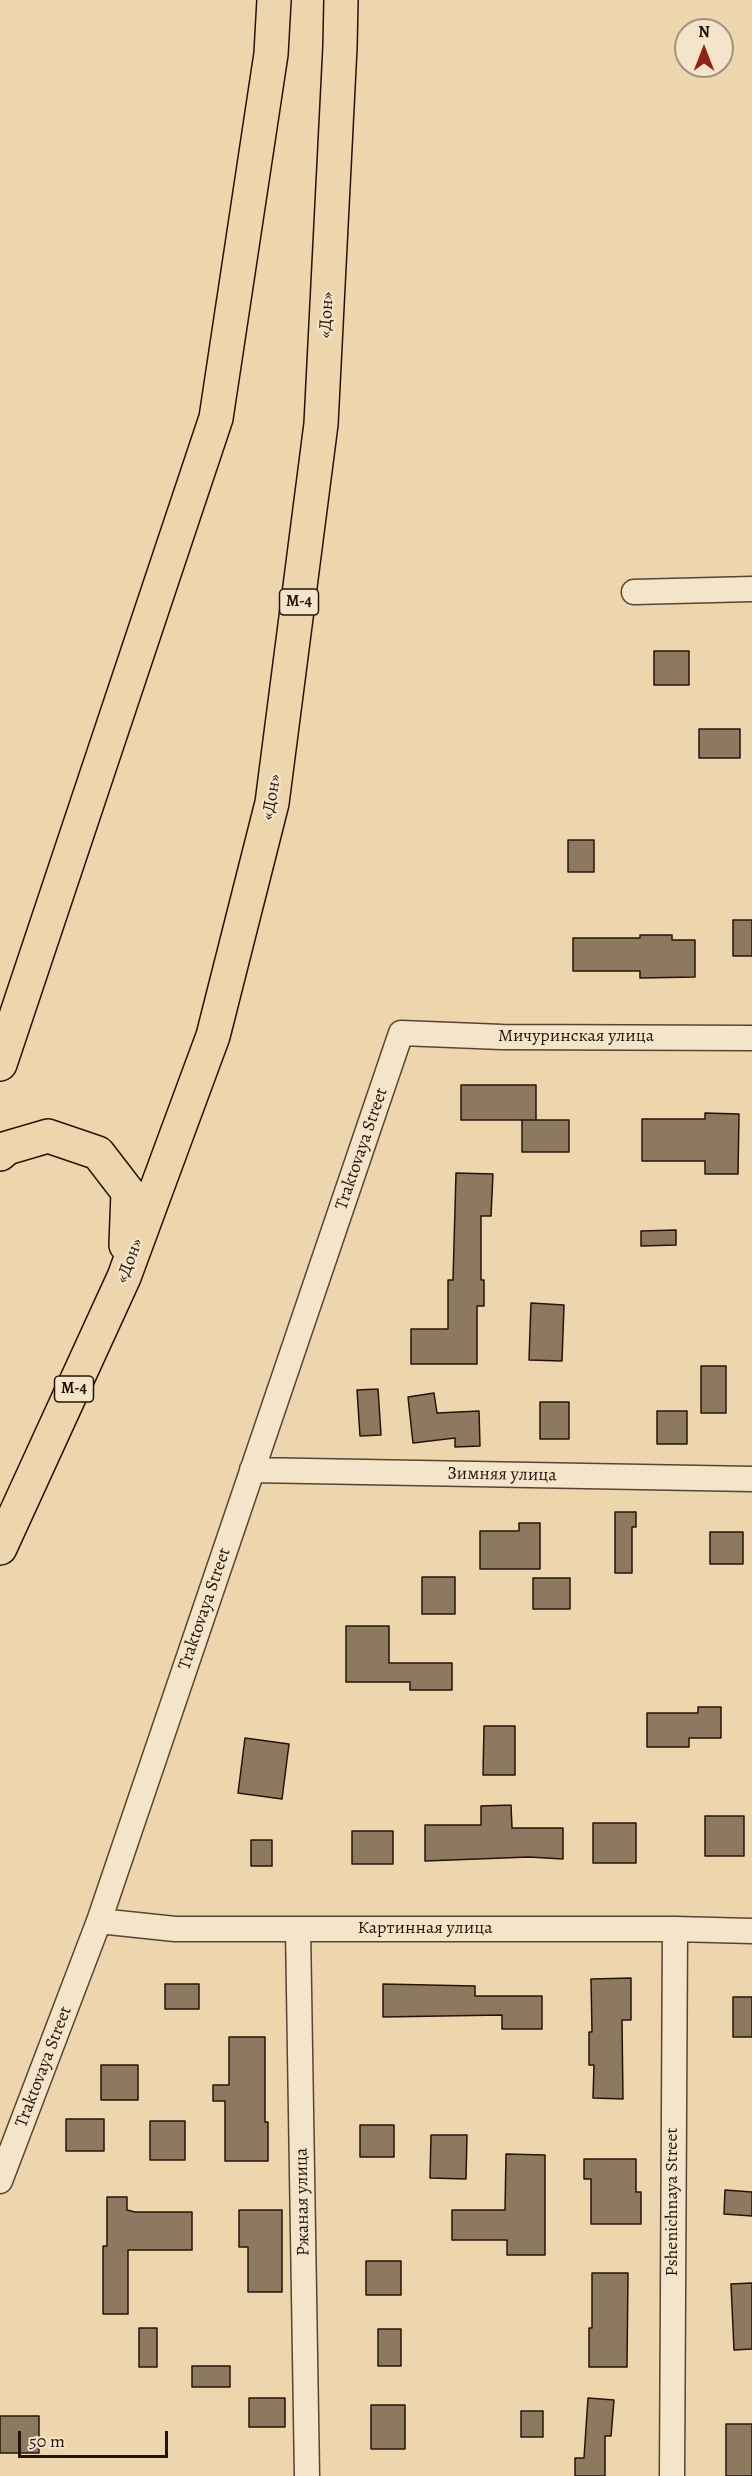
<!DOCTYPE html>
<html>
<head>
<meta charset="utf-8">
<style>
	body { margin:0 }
	#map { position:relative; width:752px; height:2476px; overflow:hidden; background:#edd5ae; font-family:Alegreya,serif }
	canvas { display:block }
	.north { position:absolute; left:674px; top:18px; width:60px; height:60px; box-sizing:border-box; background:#f3e4ca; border:2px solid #a1917e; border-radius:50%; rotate:0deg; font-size:16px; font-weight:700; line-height:24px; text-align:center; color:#26140b }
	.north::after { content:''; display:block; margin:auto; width:21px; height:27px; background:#8f2418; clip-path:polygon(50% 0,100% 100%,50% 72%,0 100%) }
	.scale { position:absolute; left:18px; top:2431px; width:150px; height:27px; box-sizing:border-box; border:3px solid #26140b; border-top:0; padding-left:8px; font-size:18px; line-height:21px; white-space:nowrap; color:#26140b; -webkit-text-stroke:4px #f3e4ca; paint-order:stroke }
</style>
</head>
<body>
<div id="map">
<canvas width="752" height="2476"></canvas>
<div class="north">N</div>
<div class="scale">50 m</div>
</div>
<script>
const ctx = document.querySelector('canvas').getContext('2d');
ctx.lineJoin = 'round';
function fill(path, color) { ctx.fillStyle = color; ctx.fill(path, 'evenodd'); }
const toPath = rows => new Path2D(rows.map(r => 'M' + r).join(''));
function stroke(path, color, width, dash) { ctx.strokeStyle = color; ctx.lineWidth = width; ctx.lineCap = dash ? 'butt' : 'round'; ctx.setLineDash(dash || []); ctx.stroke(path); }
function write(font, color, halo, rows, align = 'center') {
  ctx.font = font + ' Alegreya,serif'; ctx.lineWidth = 4.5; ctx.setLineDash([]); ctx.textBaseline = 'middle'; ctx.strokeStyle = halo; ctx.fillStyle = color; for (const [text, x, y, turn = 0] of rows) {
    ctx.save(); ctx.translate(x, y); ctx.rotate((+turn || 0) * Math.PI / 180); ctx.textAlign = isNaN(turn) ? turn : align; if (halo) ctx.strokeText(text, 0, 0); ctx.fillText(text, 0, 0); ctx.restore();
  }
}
const building = toPath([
	[654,651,689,651,689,685,654,685,654,651],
	[699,729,740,729,740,758,699,758,699,729],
	[568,840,594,840,594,872,568,872,568,840],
	[733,920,752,920,752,956,733,956,733,920],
	[640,935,672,935,672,940,695,940,695,977,640,978,640,971,573,971,573,938,640,938,640,935],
	[461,1085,536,1085,536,1120,461,1120,461,1085],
	[705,1113,739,1114,738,1174,705,1174,705,1161,642,1161,642,1119,705,1119,705,1113],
	[522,1120,569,1120,569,1152,522,1152,522,1120],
	[456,1173,493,1174,491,1216,481,1216,481,1280,484,1280,484,1306,477,1306,477,1364,411,1364,411,1329,448,1329,448,1280,453,1280,456,1173],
	[676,1230,676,1245,641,1246,641,1231,676,1230],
	[531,1303,564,1305,562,1361,529,1360,531,1303],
	[701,1366,726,1366,726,1413,701,1413,701,1366],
	[378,1389,381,1435,360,1436,357,1390,378,1389],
	[434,1393,437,1413,479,1411,480,1446,455,1447,455,1438,413,1443,408,1397,434,1393],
	[540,1402,569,1402,569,1439,540,1439,540,1402],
	[657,1411,687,1411,687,1444,657,1444,657,1411],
	[615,1512,636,1512,636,1527,632,1527,632,1573,615,1573,615,1512],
	[519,1523,540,1523,540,1569,480,1569,480,1531,519,1531,519,1523],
	[710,1532,743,1532,743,1564,710,1564,710,1532],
	[422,1577,455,1577,455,1614,422,1614,422,1577],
	[533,1578,570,1578,570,1609,533,1609,533,1578],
	[346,1626,389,1626,389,1663,452,1663,452,1690,410,1690,410,1682,346,1682,346,1626],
	[698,1707,721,1707,721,1738,689,1738,689,1747,647,1747,647,1713,698,1713,698,1707],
	[484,1726,515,1726,515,1775,483,1775,484,1726],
	[245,1738,289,1744,282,1799,238,1793,245,1738],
	[511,1805,512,1828,563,1828,563,1859,529,1857,425,1861,425,1825,481,1825,481,1806,511,1805],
	[705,1816,744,1816,744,1856,705,1856,705,1816],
	[593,1823,636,1823,636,1863,593,1863,593,1823],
	[352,1831,393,1831,393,1864,352,1864,352,1831],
	[251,1840,272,1840,272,1866,251,1866,251,1840],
	[631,1978,631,2020,622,2020,623,2099,593,2098,594,2065,589,2065,589,2032,592,2032,591,1979,631,1978],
	[165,1984,199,1984,199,2009,165,2009,165,1984],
	[383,1984,475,1986,475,1996,542,1996,542,2029,502,2029,502,2015,383,2017,383,1984],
	[733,1997,752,1997,752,2037,733,2037,733,1997],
	[229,2037,265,2037,265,2122,268,2122,268,2161,225,2161,225,2101,213,2101,213,2085,229,2085,229,2037],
	[101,2065,138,2065,138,2100,101,2100,101,2065],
	[66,2119,104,2119,104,2151,66,2151,66,2119],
	[150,2121,185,2121,185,2160,150,2160,150,2121],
	[360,2125,394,2125,394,2157,360,2157,360,2125],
	[431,2135,467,2135,466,2179,430,2178,431,2135],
	[506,2154,545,2155,545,2255,507,2255,507,2240,452,2240,452,2210,505,2210,506,2154],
	[584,2159,636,2159,636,2192,641,2192,641,2224,591,2224,591,2179,584,2179,584,2159],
	[725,2190,752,2192,752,2216,724,2214,725,2190],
	[107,2197,127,2197,127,2210,135,2212,192,2212,192,2250,128,2250,128,2314,103,2314,103,2246,107,2246,107,2197],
	[239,2210,282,2210,282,2292,248,2292,248,2247,239,2247,239,2210],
	[366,2261,401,2261,401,2295,366,2295,366,2261],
	[592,2273,628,2273,627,2367,589,2367,589,2328,592,2328,592,2273],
	[752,2283,752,2349,734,2350,731,2284,752,2283],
	[139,2328,157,2328,157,2367,139,2367,139,2328],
	[378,2329,401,2329,401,2366,378,2366,378,2329],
	[192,2366,230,2366,230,2387,192,2387,192,2366],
	[249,2398,285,2398,285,2427,249,2427,249,2398],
	[588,2398,614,2400,611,2436,605,2436,605,2476,575,2476,575,2458,584,2458,588,2398],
	[371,2405,405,2405,405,2449,371,2449,371,2405],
	[521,2411,543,2411,543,2437,521,2437,521,2411],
	[0,2416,39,2416,39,2453,0,2453,0,2416],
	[726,2424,752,2424,752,2476,726,2476,726,2424]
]);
fill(building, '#8d7860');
stroke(building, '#26140b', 1.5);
const minor = toPath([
	[634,592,752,589],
	[252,1470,752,1479],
	[99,1921,175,1929,675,1929,752,1931],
	[298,1929,307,2476],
	[0,2181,99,1921,401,1033,502,1037,752,1038],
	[672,2476,675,1929]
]);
const trunk = toPath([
	[0,1064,216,418,271,54,274,0],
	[0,1154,7,1148,48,1136,98,1153,128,1192,126,1245],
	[0,1548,124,1277,213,1036,272,803,321,424,340,47,341,0]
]);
stroke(minor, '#584434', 27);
stroke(trunk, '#26140b', 36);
stroke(minor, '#f3e4ca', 24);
stroke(trunk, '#edd5ae', 33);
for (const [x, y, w] of [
	[299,602,39],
	[74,1389,39]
]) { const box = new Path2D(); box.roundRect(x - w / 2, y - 13, w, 26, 4.5); ctx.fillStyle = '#f3e4ca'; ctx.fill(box); stroke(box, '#26140b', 1.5); }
write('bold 16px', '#26140b', null, [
	["М-4",299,602],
	["М-4",74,1389]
]);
write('18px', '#26140b', '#f3e4ca', [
	["«Дон»",327,315,-87],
	["«Дон»",272,797,-80],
	["Мичуринская улица",576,1037],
	["Traktovaya Street",362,1149,-71],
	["«Дон»",130,1261,-69],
	["Зимняя улица",502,1475,1],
	["Traktovaya Street",205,1609,-71],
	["Картинная улица",425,1929],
	["Traktovaya Street",44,2067,-69],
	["Ржаная улица",303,2202,-91],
	["Pshenichnaya Street",673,2202,-90]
]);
</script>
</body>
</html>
